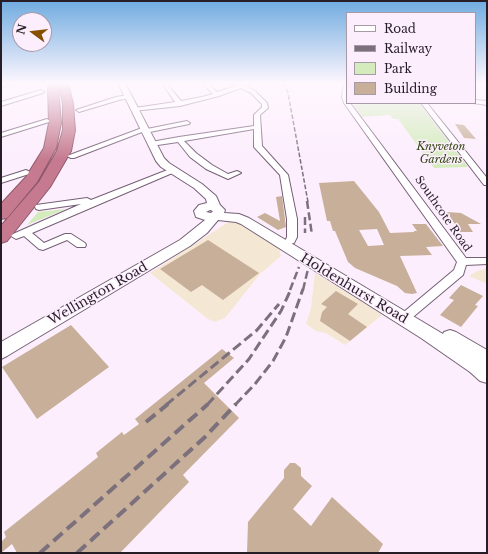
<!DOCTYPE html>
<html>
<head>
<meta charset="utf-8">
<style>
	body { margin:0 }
	#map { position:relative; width:488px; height:554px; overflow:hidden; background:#fdeefd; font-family:"Libre Baskerville",serif }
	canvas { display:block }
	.frame { position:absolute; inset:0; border:2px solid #261d26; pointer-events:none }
	.legend { position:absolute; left:346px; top:12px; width:130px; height:92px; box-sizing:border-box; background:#fdeefd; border:1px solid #a79aa7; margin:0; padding:5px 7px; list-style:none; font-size:12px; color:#261d26 }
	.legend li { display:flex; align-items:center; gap:8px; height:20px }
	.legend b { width:20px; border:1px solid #a79aa7 }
	.north { position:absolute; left:12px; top:12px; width:40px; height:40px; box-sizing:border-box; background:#fdeefd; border:1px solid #a79aa7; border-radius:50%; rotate:285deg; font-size:11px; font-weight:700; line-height:16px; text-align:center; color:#261d26 }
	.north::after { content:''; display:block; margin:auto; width:14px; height:18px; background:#865000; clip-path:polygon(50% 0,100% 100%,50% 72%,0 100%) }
</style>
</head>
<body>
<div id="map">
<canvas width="488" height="554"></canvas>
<div class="frame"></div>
<ul class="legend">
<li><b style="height:5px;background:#fff"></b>Road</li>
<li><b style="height:5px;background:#7b707b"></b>Railway</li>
<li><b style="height:11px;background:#d4ebbd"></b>Park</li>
<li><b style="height:11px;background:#c7af99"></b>Building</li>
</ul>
<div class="north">N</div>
</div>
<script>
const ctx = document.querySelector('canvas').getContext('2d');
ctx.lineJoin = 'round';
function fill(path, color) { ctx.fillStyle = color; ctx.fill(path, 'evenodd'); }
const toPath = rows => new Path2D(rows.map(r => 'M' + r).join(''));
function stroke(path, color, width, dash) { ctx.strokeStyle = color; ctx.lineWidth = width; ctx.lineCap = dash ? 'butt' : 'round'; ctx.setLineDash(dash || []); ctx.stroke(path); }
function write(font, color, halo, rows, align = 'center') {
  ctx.font = font + ' "Libre Baskerville",serif'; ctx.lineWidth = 3; ctx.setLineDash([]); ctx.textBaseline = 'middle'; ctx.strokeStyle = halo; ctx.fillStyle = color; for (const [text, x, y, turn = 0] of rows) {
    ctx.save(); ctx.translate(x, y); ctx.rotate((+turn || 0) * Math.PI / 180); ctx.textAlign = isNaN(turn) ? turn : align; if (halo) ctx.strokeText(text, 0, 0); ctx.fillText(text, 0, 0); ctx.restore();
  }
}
fill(toPath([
	[230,221,241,223,279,249,281,256,260,274,225,318,214,322,208,319,150,273],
	[487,268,487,284,469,276,475,272],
	[315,273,364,303,382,315,345,345,326,333,316,331,306,324,311,308]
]), '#f4e8d4');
fill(toPath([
	[372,103,419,103,468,167,434,168,398,119,393,119,390,115,362,117,353,105],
	[66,209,27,225,38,212]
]), '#d4ebbd');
fill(toPath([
	[455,124,464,125,476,139,464,138],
	[354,181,379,212,390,233,414,232,414,231,417,231,412,224,426,224,443,246,426,247,432,255,400,256,417,293,412,294,405,293,397,286,355,268,348,262,335,231,333,231,330,221,327,221,319,183],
	[377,229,384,245,368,246,359,230],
	[282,196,286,227,278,230,257,217,265,213,280,221,276,197],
	[447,212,461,213,481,224,468,224,473,232,460,232],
	[208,240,259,273,223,300,202,285,191,292,160,269],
	[461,285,483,296,475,305,478,306,461,327,440,315,454,300,449,298],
	[336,291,358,304,348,314,367,327,350,341,320,321,322,312,327,307,321,304],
	[71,325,109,367,37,419,2,367],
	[222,349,234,358,204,383,239,418,183,475,189,482,120,553,17,553,12,544,1,553,1,542,6,537,4,532,98,457,96,453,122,432,124,435,139,424,135,419],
	[290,463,295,463,301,468,301,476,312,486,293,509,311,526,332,497,383,544,378,553,247,553,248,522,284,478,284,470]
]), '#c7af99');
const street = toPath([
	[1,83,14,83,1,87,1,83],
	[162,83,166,83,181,101,202,97,213,94,202,83,207,83,217,92,238,85,235,83,242,84,247,83,250,84,246,86,255,91,267,103,268,108,260,115,262,146,288,175,297,219,297,237,294,243,290,244,285,241,287,237,287,219,280,175,254,147,254,129,184,141,196,153,212,165,228,174,237,171,241,173,228,179,206,169,190,157,178,142,151,146,148,144,151,142,179,137,254,126,254,115,262,107,262,104,251,93,241,88,219,96,180,106,133,111,132,110,135,108,175,102,162,83],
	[344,83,347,83,347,103,350,103,466,258,487,258,487,264,466,265,463,275,413,317,409,319,405,317,403,314,405,311,454,270,457,262,344,103,342,97,344,83],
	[41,90,44,92,43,93,1,106,1,102,41,90],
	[128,95,130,96,130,98,119,100,79,112,76,110,116,97,128,95],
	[475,100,487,101,487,105,473,103,475,103,475,100],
	[421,103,427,103,487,178,487,185,484,185,421,103],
	[47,119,50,121,49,122,1,137,1,133,47,119],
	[187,121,190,123,189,124,145,133,142,132,74,158,71,158,67,156,142,128,147,129,187,121],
	[170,169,173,169,177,171,32,233,44,243,65,234,71,234,85,243,86,245,85,247,77,247,67,240,43,250,39,249,24,236,16,239,11,236,13,234,81,204,39,210,36,209,35,207,36,205,87,198,91,200,170,169],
	[26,170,30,172,29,174,1,183,1,178,26,170]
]);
const secondary = toPath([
	[118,83,125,83,164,158,169,163,202,184,216,196,220,205,225,210,224,213,239,214,249,218,443,334,444,332,450,330,456,332,487,350,487,383,480,381,470,372,421,338,241,224,236,222,218,220,207,233,190,246,7,356,1,359,1,342,180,240,205,220,196,217,194,211,199,205,207,203,206,199,194,188,161,167,156,161,118,83],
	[210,210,213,211,211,213,206,212,210,210]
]);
const highway = toPath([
	[59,83,68,83,73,104,75,130,71,151,50,187,7,241,1,243,1,226,39,182,57,151,63,130,63,104,59,83],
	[53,84,58,87,61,123,56,148,37,182,7,218,1,219,1,204,26,177,44,148,49,123,48,87,53,84]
]);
stroke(street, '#756076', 2);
stroke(secondary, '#756076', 2);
stroke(highway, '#8d596a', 2);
fill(street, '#fff');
fill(secondary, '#fff');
fill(highway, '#c57a8f');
stroke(toPath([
	[284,83,288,93,308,202]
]), '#7b707b', 1.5, [4.5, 2]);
stroke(toPath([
	[307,201,312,235],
	[305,217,305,233],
	[290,290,299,267],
	[303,290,308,269]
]), '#7b707b', 2.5, [8, 3.5]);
stroke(toPath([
	[166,405,257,330,279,304],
	[207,405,249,359,281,311,291,289],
	[235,405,255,384,273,361,286,337,303,289]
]), '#7b707b', 3, [10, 4.5]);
stroke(toPath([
	[146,422,168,404],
	[40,553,208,404],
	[77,553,205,437,236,404]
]), '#7b707b', 4, [12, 6]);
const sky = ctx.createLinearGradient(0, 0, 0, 160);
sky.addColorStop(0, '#6fabe0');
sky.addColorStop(0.52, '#fef7fe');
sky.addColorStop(1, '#fef7fe00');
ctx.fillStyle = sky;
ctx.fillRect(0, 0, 488, 160);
write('italic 11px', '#314712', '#fdeefd', [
	["Knyveton",441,147],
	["Gardens",441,160]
]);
write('11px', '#261d26', '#fdeefd', [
	["Southcote Road",443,214,55]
]);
write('13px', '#261d26', '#fdeefd', [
	["Holdenhurst Road",354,289,31],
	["Wellington Road",98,294,-30]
]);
</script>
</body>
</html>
